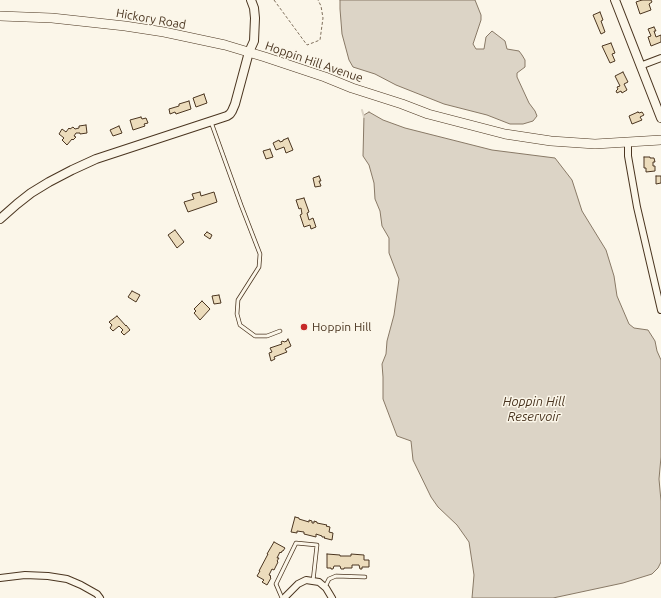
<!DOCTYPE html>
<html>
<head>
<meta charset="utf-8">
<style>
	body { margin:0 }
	canvas { display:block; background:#fbf6e9 }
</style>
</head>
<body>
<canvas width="661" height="598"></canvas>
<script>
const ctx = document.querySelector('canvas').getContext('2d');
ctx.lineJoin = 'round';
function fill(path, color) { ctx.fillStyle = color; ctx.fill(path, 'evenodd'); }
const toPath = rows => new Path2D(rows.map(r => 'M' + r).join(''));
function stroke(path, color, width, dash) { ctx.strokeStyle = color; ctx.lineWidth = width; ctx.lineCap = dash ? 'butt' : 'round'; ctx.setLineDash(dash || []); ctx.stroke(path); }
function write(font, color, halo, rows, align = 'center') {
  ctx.font = font + ' Ubuntu,sans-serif'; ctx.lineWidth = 3; ctx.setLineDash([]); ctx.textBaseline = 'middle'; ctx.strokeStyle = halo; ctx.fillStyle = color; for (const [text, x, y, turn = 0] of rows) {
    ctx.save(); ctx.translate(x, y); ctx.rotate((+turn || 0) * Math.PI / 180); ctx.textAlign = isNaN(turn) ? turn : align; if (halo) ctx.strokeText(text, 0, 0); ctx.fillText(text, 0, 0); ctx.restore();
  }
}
const water = toPath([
	[340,0,475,0,481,15,481,20,473,44,476,49,484,49,486,37,492,31,505,41,507,49,519,51,522,55,525,60,525,67,517,73,517,77,529,103,535,111,537,116,533,121,523,124,510,124,487,115,444,104,396,85,375,74,353,67,349,60,342,34,340,9,340,0],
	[369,112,383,120,405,128,492,150,555,158,572,180,582,211,606,250,614,276,617,296,629,324,634,328,648,330,655,341,657,351,661,360,661,457,659,479,661,501,661,562,658,568,652,574,623,583,553,598,472,598,474,575,469,542,457,525,438,507,431,497,413,460,411,441,397,436,383,399,383,377,382,364,386,354,387,341,394,315,399,279,389,253,389,238,382,226,380,211,375,199,374,183,369,165,363,156,364,115,369,112]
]);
fill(water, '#dcd4c6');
stroke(water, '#887966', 1);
stroke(toPath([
	[362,110,364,117]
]), '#dcd4c6', 2);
const building = toPath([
	[642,0,651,0,652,2,649,4,651,10,640,14,636,2,642,0],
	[600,12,603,20,601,21,605,32,601,34,593,15,600,12],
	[654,27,656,31,654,31,656,37,661,35,661,42,651,46,648,37,651,36,648,29,654,27],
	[611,43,615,53,612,54,615,61,610,63,602,46,611,43],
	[623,72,628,82,624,84,627,90,622,93,621,91,617,93,616,91,618,89,617,87,620,86,615,76,623,72],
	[204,94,207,103,196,107,193,98,204,94],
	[189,101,191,109,176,114,175,112,170,114,169,109,179,106,179,104,189,101],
	[638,112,639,113,642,112,644,115,640,117,642,120,632,124,629,116,638,112],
	[141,117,142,119,146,118,148,123,144,124,145,126,133,130,130,120,141,117],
	[86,125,87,133,80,134,80,133,76,133,74,136,76,137,73,140,72,139,67,145,62,140,64,138,59,134,62,129,66,132,69,128,70,129,73,127,75,129,79,128,79,126,86,125],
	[119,126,122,133,113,136,110,130,119,126],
	[288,138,293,150,286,153,284,147,276,150,273,143,279,140,280,142,283,141,283,140,288,138],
	[270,149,273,157,266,159,263,151,270,149],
	[644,157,650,157,650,158,654,158,655,162,653,162,653,166,655,166,655,171,646,172,646,168,644,168,644,157],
	[319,176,321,181,319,181,321,186,315,187,313,178,319,176],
	[656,176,661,176,661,183,656,184,656,176],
	[200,192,201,196,214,192,217,202,188,212,184,202,194,199,192,194,200,192],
	[304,198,309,212,307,213,309,220,313,218,316,227,311,229,310,225,304,227,300,215,302,214,301,208,299,209,296,200,304,198],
	[175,230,184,242,177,248,168,235,175,230],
	[207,232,212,235,210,239,204,235,207,232],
	[132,291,140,295,136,302,128,297,132,291],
	[219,295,221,303,214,304,212,296,219,295],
	[202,301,210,309,200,320,194,313,196,311,194,309,202,301],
	[117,316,126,326,126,325,130,330,124,335,121,332,123,330,119,326,113,331,110,328,112,325,109,322,117,316],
	[288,339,291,346,285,349,287,352,274,357,275,359,271,361,269,353,272,352,270,348,282,344,281,342,283,341,284,342,287,341,287,340,288,339],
	[295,517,299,518,299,519,309,522,309,520,312,521,312,523,314,523,314,521,317,522,317,523,327,525,326,526,330,527,329,532,333,533,332,540,324,538,325,537,322,537,322,536,316,534,316,537,304,534,304,532,297,531,297,533,291,532,295,517],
	[274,542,285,548,283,551,282,551,281,553,280,552,277,558,279,558,277,561,278,562,274,570,272,569,269,575,271,576,270,577,271,578,267,585,262,582,264,580,257,576,260,571,259,571,268,554,267,554,274,542],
	[327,554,340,555,340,556,351,556,351,554,364,555,364,560,369,560,369,567,362,567,362,569,360,569,359,565,352,565,352,568,344,568,344,569,341,569,340,566,334,566,333,569,331,569,331,568,327,568,327,554]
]);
fill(building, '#ecdcbc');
stroke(building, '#4a3520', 1);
const service = toPath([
	[211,122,241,205,260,254,259,267,238,300,237,314,240,325,255,336,267,336,280,331],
	[325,587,329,579,336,576,365,577],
	[282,598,276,584,296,543,317,545,313,581]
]);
const minor = toPath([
	[640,66,661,58],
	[628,142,628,156,637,207,661,310],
	[0,578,25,575,48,576,67,579,81,585,97,594,100,598],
	[284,598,298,584,306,580,319,582,326,588,332,598]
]);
const tertiary = toPath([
	[615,0,661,118],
	[0,219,17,204,31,193,49,182,72,170,96,159,227,116,230,114,232,111,235,104,249,52,254,41,255,18,254,8,251,0]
]);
const secondary = toPath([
	[0,16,52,18,125,26,164,32,225,45,265,57,325,77,352,88,402,104,428,114,505,134,551,141,595,144,661,140]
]);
stroke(service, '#4a3520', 4.5);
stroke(minor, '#4a3520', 8);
stroke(tertiary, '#4a3520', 10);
stroke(secondary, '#4a3520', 10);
stroke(toPath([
	[274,0,307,45,320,40,323,18,321,6,318,0]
]), '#7f6f5c', 1, [3, 2]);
stroke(service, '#fbf6e9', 3);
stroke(minor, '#fbf6e9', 6);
stroke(tertiary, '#fbf6e9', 8);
stroke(secondary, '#fbf6e9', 9);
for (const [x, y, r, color] of [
	[304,327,4,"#c62828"]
]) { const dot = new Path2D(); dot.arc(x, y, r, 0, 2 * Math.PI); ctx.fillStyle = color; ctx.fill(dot); stroke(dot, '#fbf6e9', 1.5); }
write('12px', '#4a3520', '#fbf6e9', [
	["Hickory Road",151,19,10],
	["Hoppin Hill Avenue",314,62,19]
]);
write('12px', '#4a3520', '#fbf6e9', [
	["Hoppin Hill",312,327]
], 'left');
write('italic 13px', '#4a3520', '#fbf6e9', [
	["Hoppin Hill",534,402],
	["Reservoir",534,417]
]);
</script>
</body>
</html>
